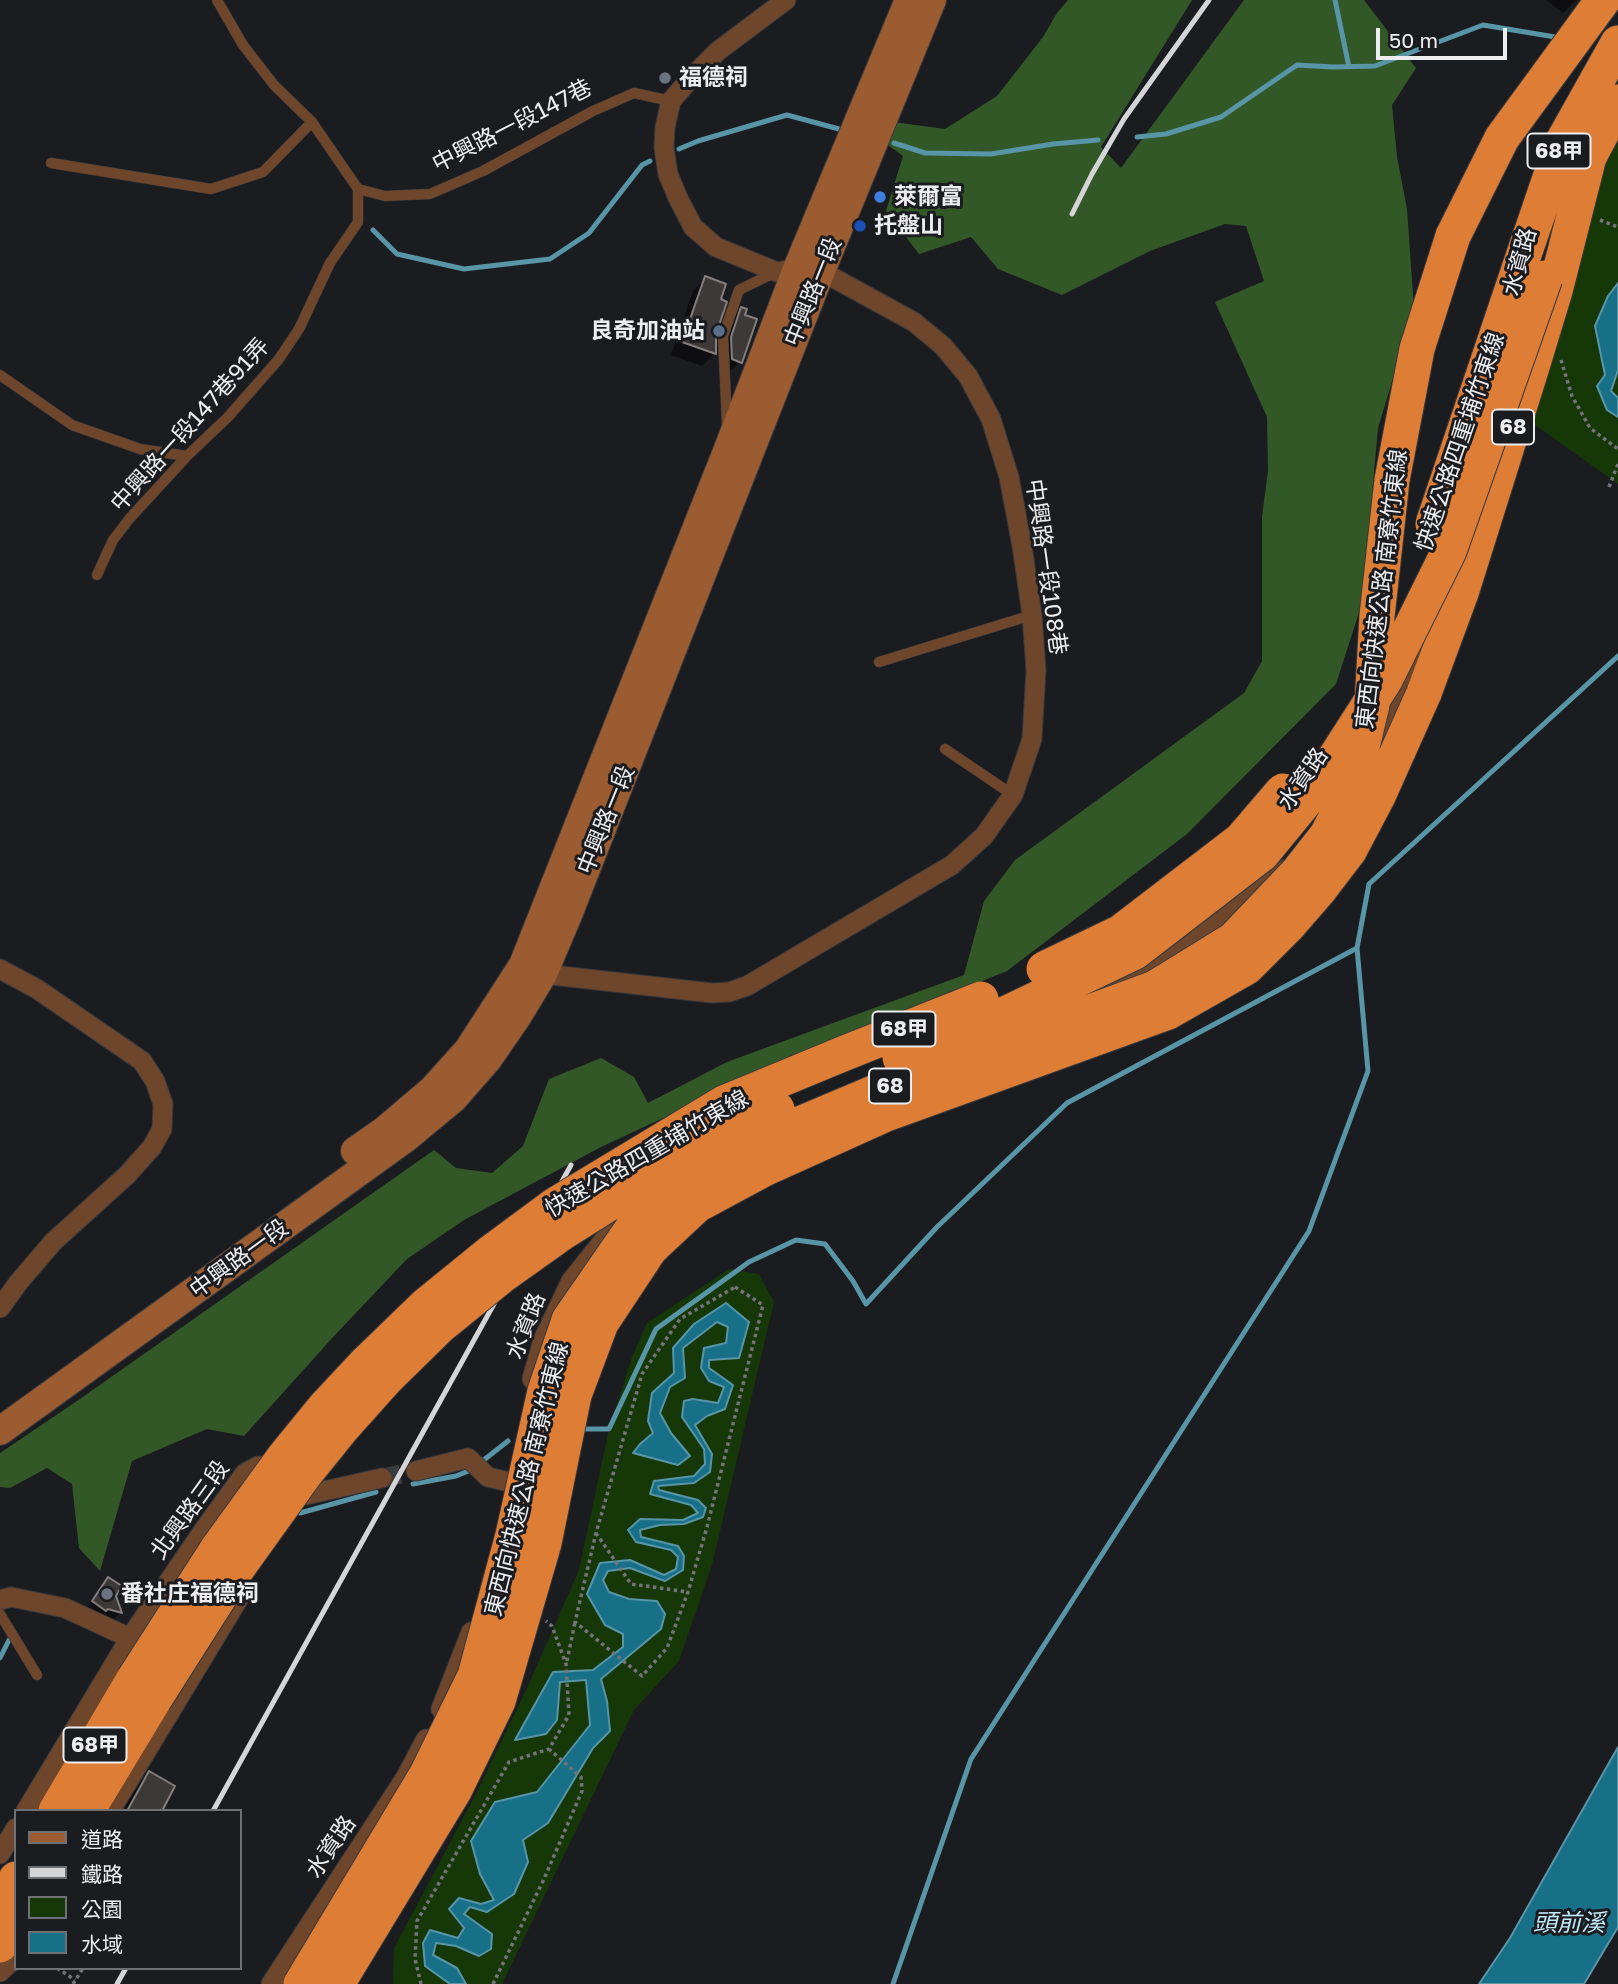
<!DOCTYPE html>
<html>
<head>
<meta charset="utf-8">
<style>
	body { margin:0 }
	#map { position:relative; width:1618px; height:1984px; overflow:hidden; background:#1b1c20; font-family:"Golos Text","Noto Sans TC",sans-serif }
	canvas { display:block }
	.legend { position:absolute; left:14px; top:1809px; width:228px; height:161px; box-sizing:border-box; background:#1b1c20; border:2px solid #6f7073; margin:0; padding:9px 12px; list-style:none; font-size:21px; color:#ededf0 }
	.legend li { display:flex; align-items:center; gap:14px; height:35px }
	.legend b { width:35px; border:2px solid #6f7073 }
	.scale { position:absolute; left:1376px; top:28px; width:131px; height:32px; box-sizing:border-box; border:4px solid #ededf0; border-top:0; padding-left:9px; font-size:21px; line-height:24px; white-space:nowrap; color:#ededf0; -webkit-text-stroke:5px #1b1c20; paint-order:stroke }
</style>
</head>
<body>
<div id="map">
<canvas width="1618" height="1984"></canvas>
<ul class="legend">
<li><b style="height:9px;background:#9b5c32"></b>道路</li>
<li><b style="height:9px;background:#d5d5d8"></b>鐵路</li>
<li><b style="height:19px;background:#163809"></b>公園</li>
<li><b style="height:19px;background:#176f88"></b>水域</li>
</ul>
<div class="scale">50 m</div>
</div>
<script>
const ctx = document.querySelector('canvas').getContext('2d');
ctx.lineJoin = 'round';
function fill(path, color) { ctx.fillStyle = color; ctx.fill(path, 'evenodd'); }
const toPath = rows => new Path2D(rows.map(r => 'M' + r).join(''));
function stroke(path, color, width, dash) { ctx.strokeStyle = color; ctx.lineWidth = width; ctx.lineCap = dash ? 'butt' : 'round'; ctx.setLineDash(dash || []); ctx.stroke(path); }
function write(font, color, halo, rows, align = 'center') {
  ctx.font = font + ' "Golos Text","Noto Sans TC",sans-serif'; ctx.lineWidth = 6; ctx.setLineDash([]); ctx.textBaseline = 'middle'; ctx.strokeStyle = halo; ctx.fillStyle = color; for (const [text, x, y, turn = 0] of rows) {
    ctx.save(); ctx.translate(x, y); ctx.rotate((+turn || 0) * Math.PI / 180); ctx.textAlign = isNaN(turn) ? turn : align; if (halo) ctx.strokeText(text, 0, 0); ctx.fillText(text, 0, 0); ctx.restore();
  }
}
fill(toPath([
	[1618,124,1618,484,1528,420,1596,172],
	[729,1269,759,1274,774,1302,712,1565,679,1661,634,1710,502,1984,393,1984,394,1948,477,1792,528,1686,579,1570,609,1429,632,1357,647,1323]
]), '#163809');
fill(toPath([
	[1068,0,1192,0,1101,147,1121,168,1244,0,1364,0,1416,68,1392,105,1397,157,1407,209,1414,309,1378,428,1362,603,1336,684,1187,834,1007,971,888,1019,706,1098,601,1147,464,1220,407,1259,334,1336,244,1436,207,1429,132,1461,100,1571,79,1548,72,1484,47,1468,10,1488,0,1487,0,1453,77,1401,434,1150,456,1168,492,1173,523,1146,549,1079,601,1058,634,1077,648,1103,727,1062,964,975,984,901,1015,860,1244,693,1262,661,1262,517,1268,470,1267,417,1215,302,1264,281,1246,226,1225,224,1150,251,1062,295,998,269,971,237,919,254,886,211,903,156,884,142,893,122,945,129,997,96,1043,37,1057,13]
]), '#335827');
const water = toPath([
	[1618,283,1618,370,1611,391,1618,398,1618,417,1607,410,1597,386,1605,375,1595,326,1608,296,1618,283],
	[726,1303,749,1322,739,1358,709,1360,709,1368,733,1385,725,1409,707,1416,695,1425,712,1454,710,1472,694,1483,658,1486,659,1490,698,1500,706,1508,703,1517,684,1524,660,1525,640,1530,641,1537,678,1546,684,1556,683,1570,665,1581,630,1568,608,1571,603,1580,609,1592,629,1599,657,1601,665,1614,661,1629,601,1679,607,1701,610,1731,593,1748,548,1823,523,1840,528,1862,514,1894,487,1912,470,1907,464,1914,492,1934,491,1949,479,1956,456,1946,436,1943,433,1955,457,1968,466,1984,450,1984,425,1966,423,1943,430,1930,458,1938,464,1928,449,1909,459,1898,481,1904,494,1900,480,1874,471,1841,495,1802,537,1792,590,1725,586,1680,560,1682,557,1720,546,1734,515,1740,553,1672,593,1670,623,1647,623,1634,605,1625,587,1594,600,1563,630,1560,664,1575,676,1569,678,1557,671,1550,636,1542,628,1530,640,1519,683,1520,698,1513,691,1505,650,1494,654,1481,694,1476,705,1464,704,1449,682,1417,684,1401,693,1399,718,1403,724,1387,709,1381,701,1368,704,1348,726,1343,728,1327,717,1322,683,1348,685,1378,670,1387,660,1413,671,1433,690,1456,678,1465,633,1453,640,1444,653,1433,648,1421,652,1393,674,1373,673,1348,694,1324,726,1303],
	[1618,1747,1618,1927,1584,1984,1479,1984,1510,1938,1618,1747]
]);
fill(water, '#176f88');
stroke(water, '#5795a7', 2);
fill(toPath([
	[1546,0,1576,0,1563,13],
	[705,278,714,334,715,353,702,366,671,355,693,291],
	[742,309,740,362,727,374,720,372,719,351,729,321],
	[108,1579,120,1613,113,1620,86,1610,100,1587],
	[149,1773,160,1811,117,1811,124,1799]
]), '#0007');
stroke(toPath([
	[1335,0,1349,67],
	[1137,137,1166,134,1221,117,1297,65,1333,67,1375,66,1483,25,1561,38],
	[894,143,925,153,991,154,1053,144,1098,140],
	[679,149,698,141,787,115,839,129],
	[373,230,397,254,464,269,550,259,589,233,642,165,650,161],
	[584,1429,609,1429,656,1329,749,1262,796,1240,825,1244,853,1281,866,1304,937,1227,1067,1103,1357,948],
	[413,1484,456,1476,471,1470,508,1441],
	[300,1513,376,1492],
	[0,1658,9,1640],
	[893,1984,971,1759,1309,1231,1368,1071,1357,948,1369,884,1618,656]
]), '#5795a7', 5);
const building = toPath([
	[705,276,726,284,721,299,727,302,716,334,716,354,682,342,705,276],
	[741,307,747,309,745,315,757,319,742,363,732,359,731,337,741,307],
	[108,1577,122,1586,116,1596,122,1613,108,1609,106,1611,92,1601,108,1577],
	[149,1771,175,1786,162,1811,127,1811,149,1771]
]);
fill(building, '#3d3938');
stroke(building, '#847e7d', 2);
stroke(toPath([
	[382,1478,416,1471]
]), '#3a3b3f', 19, [19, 10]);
const lane = toPath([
	[217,0,243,45,274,85,312,122,358,189,385,196,430,194,483,171,593,111,634,93,671,101],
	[51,163,211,189,263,172,312,122],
	[0,375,72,425,140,449,187,456],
	[727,424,723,336,739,290,776,272],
	[97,575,113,540,130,518,187,456,228,417,279,359,299,329,330,263,358,222,358,189],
	[879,662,1032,615],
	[945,749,1013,795],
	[0,1614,37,1675]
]);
const street = toPath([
	[1385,740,1414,663,1434,623],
	[0,969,37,989,142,1061,155,1081,163,1104,162,1129,152,1147,127,1175,53,1242,18,1283,0,1308],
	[543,974,712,993,729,992,747,986,952,865,984,836,1013,795,1032,739,1036,670,1032,615,1022,546,1009,477,991,419,968,376,943,346,914,322,821,271,797,269,777,272,716,247,693,227,678,198,668,174,664,148,665,127,671,101,690,79,718,51,786,0],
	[1066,1004,1143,970,1181,947,1255,887,1287,869],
	[532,1379,543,1340,571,1281,615,1226],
	[416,1471,468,1458,488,1477,530,1487],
	[297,1497,382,1478],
	[0,1600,11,1597,65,1608,130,1638],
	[441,1709,471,1632],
	[26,1811,130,1638,203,1531,245,1473,258,1466,265,1466,279,1475],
	[110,1811,242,1593],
	[0,1854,16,1828],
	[0,1972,16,1957],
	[271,1984,406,1777,426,1739]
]);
const secondary = toPath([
	[355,1151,385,1130,432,1090,468,1050,523,965,728,449,797,269,909,0],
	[0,1431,406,1138,453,1099,488,1059,517,1017,543,974,568,915,821,271,932,0]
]);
const highway = toPath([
	[1453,236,1502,138,1603,0],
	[1519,269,1562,143,1618,43],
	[1424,693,1461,593,1531,370,1555,291,1589,157,1618,102],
	[56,1811,134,1679],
	[87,1811,154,1700],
	[0,1907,16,1879],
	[0,1945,16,1925]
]);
stroke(lane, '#38393d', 11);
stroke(street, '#38393d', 21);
stroke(secondary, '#38393d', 30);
stroke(highway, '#38393d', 37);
stroke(toPath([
	[1600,220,1618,227],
	[1561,360,1572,396,1590,428,1618,449],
	[1609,487,1618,464],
	[735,1287,763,1305,707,1527,688,1592,667,1648,642,1676,575,1622,596,1533,642,1374,680,1319,735,1287],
	[596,1533,631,1584,688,1592],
	[567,1661,575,1622],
	[57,1968,75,1980],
	[73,1984,83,1968],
	[421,1984,415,1959,417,1921,509,1762,549,1749,569,1715,566,1664,552,1626,546,1621],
	[493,1984,544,1879,582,1791,581,1777,549,1749]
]), '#737477', 3.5, [3.5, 3.5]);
stroke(lane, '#6d462c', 10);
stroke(street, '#6d462c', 19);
stroke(secondary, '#9b5c32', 28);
stroke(highway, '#de7d35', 35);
stroke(toPath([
	[1072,214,1092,174,1124,119,1209,0],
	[213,1811,571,1165],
	[117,1984,126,1968]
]), '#d5d5d8', 5);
const highwayBridge = toPath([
	[1433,524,1519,269],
	[1044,969,1121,932,1241,840,1283,791],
	[900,1058,1005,1014,1135,952,1262,854,1313,792,1385,680,1449,551,1545,278],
	[134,1679,218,1548,284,1457,324,1408,367,1362,426,1305,490,1253,555,1205,724,1103,845,1053,981,999],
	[154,1700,239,1566,305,1474,343,1427,386,1379,439,1327,503,1275,562,1233,732,1127,777,1109],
	[301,1984,427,1774,475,1676,513,1535,545,1391,569,1320,632,1229,684,1182,752,1144,880,1090,1155,988,1233,940,1298,872,1327,835,1353,785,1372,705,1377,616,1392,480,1417,349,1453,236],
	[337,1984,454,1791,498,1701,544,1543,574,1395,601,1323,650,1249,697,1205,764,1169,886,1114,1168,1012,1247,967,1287,927,1320,889,1349,851,1378,796,1424,693]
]);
stroke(highwayBridge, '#38393d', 37, []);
stroke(highwayBridge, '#de7d35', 35);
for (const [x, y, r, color] of [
	[665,78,7,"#6b7280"],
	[880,197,7,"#3f7fe0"],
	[860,226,7,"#1a4fb4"],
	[719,331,7,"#5c6f8a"],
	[107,1594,7,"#6b7280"]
]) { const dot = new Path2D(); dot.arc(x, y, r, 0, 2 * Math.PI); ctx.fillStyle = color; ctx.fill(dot); stroke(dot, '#1b1c20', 2.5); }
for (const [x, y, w] of [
	[1559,151,63],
	[1513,427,42],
	[904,1029,63],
	[890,1086,42],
	[95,1745,63]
]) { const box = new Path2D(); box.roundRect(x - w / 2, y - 17.5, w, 35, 5); ctx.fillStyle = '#1b1c20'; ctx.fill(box); stroke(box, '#ededf0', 2); }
write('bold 21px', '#ededf0', null, [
	["68甲",1559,151],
	["68",1513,427],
	["68甲",904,1029],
	["68",890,1086],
	["68甲",95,1745]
]);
write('bold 23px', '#ededf0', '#1b1c20', [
	["福德祠",679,78],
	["萊爾富",894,197],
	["托盤山",874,226],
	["良奇加油站",705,331,"right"],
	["番社庄福德祠",121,1594]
], 'left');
write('23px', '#ededf0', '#1b1c20', [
	["中興路一段147巷",512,126,-27],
	["水資路",1520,262,-75],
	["中興路一段",813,292,-68],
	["中興路一段147巷91弄",190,425,-48],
	["快速公路四重埔竹東線",1460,442,-71],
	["中興路一段108巷",1046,567,82],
	["東西向快速公路 南寮竹東線",1382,589,-83],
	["水資路",1303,779,-56],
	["中興路一段",606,820,-68],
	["快速公路四重埔竹東線",647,1154,-30],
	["中興路一段",239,1259,-36],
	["水資路",526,1326,-69],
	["東西向快速公路 南寮竹東線",527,1479,-76],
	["北興路三段",190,1510,-54],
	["水資路",331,1847,-56]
]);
write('italic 24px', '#c2ebfa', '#1b1c20', [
	["頭前溪",1569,1923]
]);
</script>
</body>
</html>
